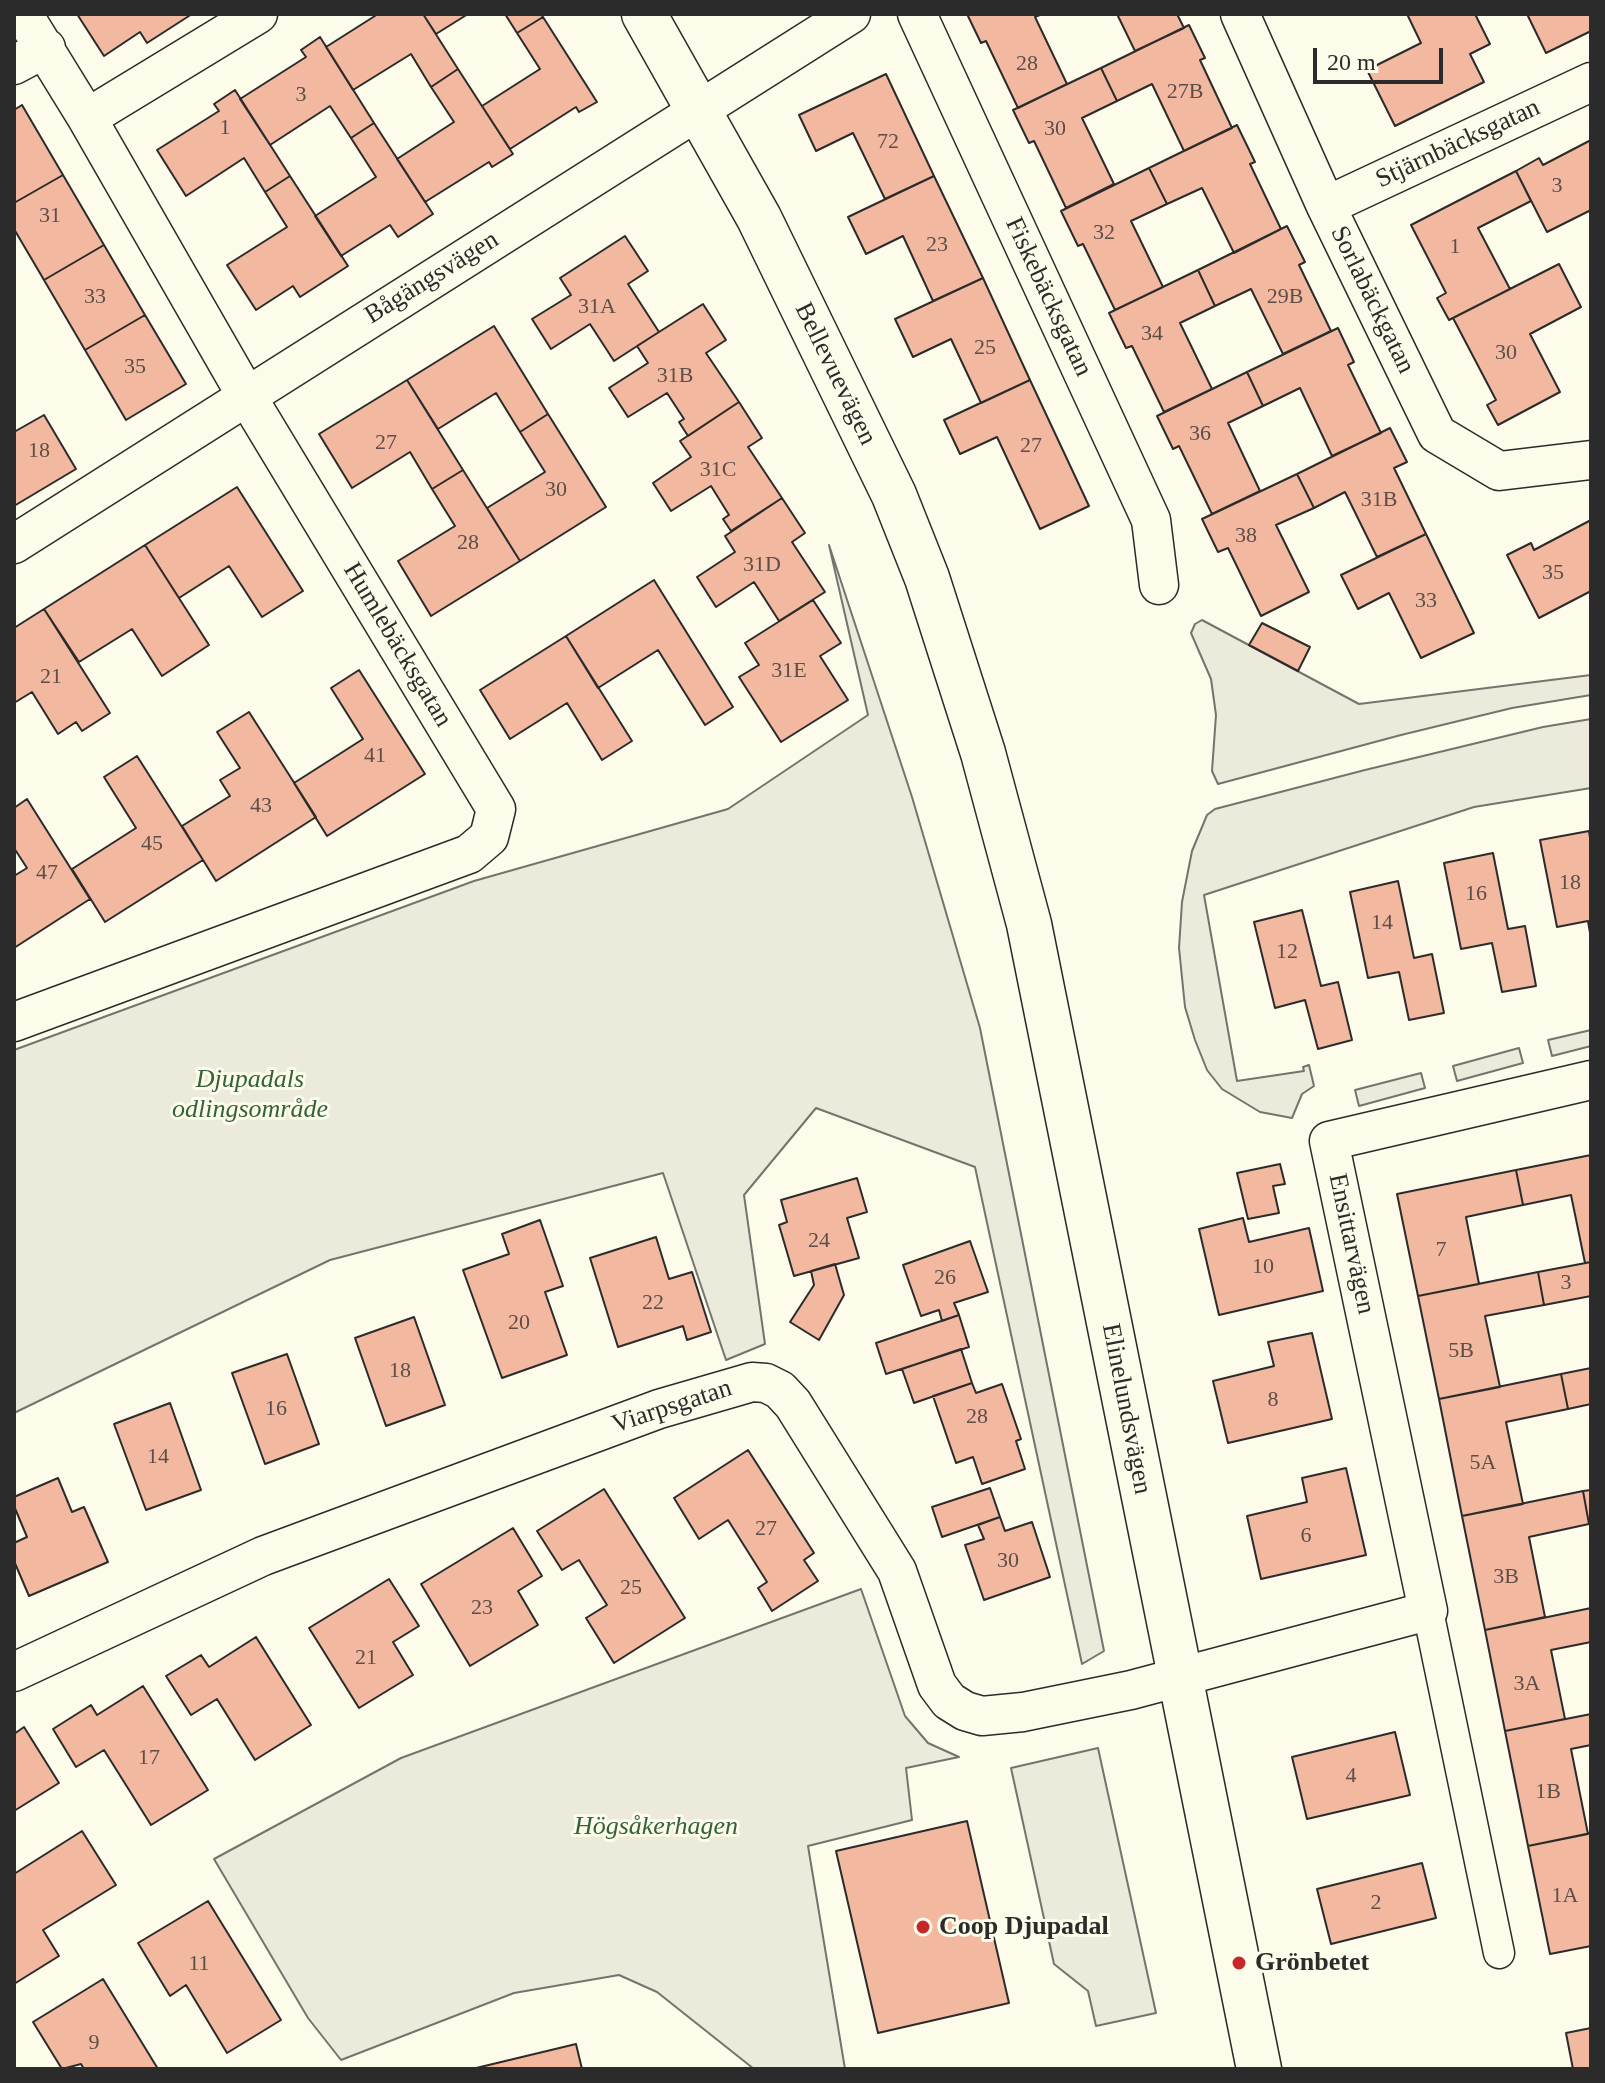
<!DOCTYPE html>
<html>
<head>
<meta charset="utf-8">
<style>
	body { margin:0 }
	#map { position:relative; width:1605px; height:2083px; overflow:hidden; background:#fdfbea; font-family:"Times New Roman",serif }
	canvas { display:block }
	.frame { position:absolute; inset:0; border:16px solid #2b2b2b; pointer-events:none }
	.scale { position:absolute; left:1313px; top:48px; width:130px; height:36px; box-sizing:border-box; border:4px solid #2b2b2b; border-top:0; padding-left:10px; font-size:24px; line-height:28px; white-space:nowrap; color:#2b2b2b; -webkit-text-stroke:6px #fdfbea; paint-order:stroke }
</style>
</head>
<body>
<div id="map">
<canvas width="1605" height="2083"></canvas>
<div class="frame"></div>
<div class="scale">20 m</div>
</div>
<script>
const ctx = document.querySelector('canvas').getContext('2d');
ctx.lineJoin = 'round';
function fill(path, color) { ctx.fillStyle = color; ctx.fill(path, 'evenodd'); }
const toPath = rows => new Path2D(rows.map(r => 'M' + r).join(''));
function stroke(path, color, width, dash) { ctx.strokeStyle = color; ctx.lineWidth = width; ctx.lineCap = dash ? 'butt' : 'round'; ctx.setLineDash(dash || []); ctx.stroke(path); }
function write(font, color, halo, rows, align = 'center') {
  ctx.font = font + ' "Times New Roman",serif'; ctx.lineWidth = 6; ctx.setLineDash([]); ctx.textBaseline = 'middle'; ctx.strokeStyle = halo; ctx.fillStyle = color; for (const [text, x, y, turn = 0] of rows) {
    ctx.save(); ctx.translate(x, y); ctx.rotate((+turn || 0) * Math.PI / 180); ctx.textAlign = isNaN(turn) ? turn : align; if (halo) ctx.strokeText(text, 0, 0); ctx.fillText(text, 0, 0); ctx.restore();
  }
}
const green = toPath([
	[829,545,912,797,980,1028,1104,1651,1082,1664,975,1167,816,1108,744,1195,765,1344,726,1360,663,1173,330,1260,14,1413,14,1050,474,881,728,809,868,715,829,545],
	[1202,620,1359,704,1591,675,1591,695,1512,708,1401,735,1218,784,1212,771,1216,715,1211,679,1191,633,1195,624,1202,620],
	[1591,719,1591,788,1474,807,1204,895,1237,1081,1304,1071,1303,1067,1309,1065,1314,1086,1302,1094,1292,1118,1260,1112,1222,1089,1207,1070,1195,1040,1185,1007,1179,948,1182,902,1192,851,1207,815,1215,809,1365,770,1543,727,1591,719],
	[1591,1030,1591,1046,1552,1056,1548,1040,1591,1030],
	[1519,1048,1523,1063,1457,1081,1453,1066,1519,1048],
	[1421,1073,1425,1088,1359,1106,1355,1090,1421,1073],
	[861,1589,905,1716,928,1743,959,1757,906,1768,912,1820,808,1846,845,2069,754,2069,657,1992,619,1975,514,1993,341,2060,308,2018,214,1859,401,1758,861,1589]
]);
fill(green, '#ecebdb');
stroke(green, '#74746e', 2);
const parking = toPath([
	[1098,1748,1156,2013,1096,2026,1088,1991,1054,1964,1011,1768,1098,1748]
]);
fill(parking, '#eceadb');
stroke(parking, '#74746e', 2);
const building = toPath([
	[77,14,192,14,147,43,140,32,104,56,77,14],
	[378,14,423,14,458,69,431,87,411,54,353,90,326,47,378,14],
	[423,14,468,14,436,34,423,14],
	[505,14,541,14,543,17,517,33,505,14],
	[967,14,1042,14,1035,17,1067,84,1018,108,986,41,981,43,967,14],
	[1117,14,1177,14,1184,28,1135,51,1117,14],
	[1407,14,1475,14,1490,44,1470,54,1484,82,1395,126,1367,70,1421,43,1407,14],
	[1527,14,1591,14,1591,31,1546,53,1527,14],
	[543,17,597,102,579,112,576,107,510,149,482,106,540,69,517,33,543,17],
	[1189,25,1205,58,1200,60,1232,128,1184,151,1152,84,1117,101,1101,68,1189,25],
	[320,37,374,123,351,138,330,106,270,145,240,99,306,57,301,50,320,37],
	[1101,68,1117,101,1082,118,1114,184,1066,208,1034,141,1029,143,1013,110,1101,68],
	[458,69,513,154,492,167,489,162,425,202,397,159,454,122,431,87,458,69],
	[886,74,934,176,885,199,853,133,816,151,799,115,886,74],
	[235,90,290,176,265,192,244,158,186,196,157,150,219,111,214,104,235,90],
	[22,105,63,175,14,203,14,110,22,105],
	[374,123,433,214,398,237,390,225,341,256,315,216,376,177,351,138,374,123],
	[1237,125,1255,162,1250,164,1281,229,1234,253,1202,188,1167,204,1149,168,1237,125],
	[1591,140,1591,210,1547,232,1516,171,1539,158,1543,165,1591,140],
	[1149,168,1167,204,1131,221,1163,287,1115,310,1083,244,1078,246,1061,211,1149,168],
	[1516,171,1531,201,1478,228,1510,289,1449,320,1437,298,1446,293,1411,225,1516,171],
	[63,175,104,245,44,280,14,229,14,203,63,175],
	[290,176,348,266,300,297,293,286,256,310,227,265,287,227,265,192,290,176],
	[934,176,983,278,933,301,903,236,866,254,848,217,934,176],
	[1287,226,1305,262,1299,265,1331,331,1283,354,1251,289,1215,306,1198,270,1287,226],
	[625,236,648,271,628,284,659,332,614,361,590,324,551,349,532,319,571,295,560,278,625,236],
	[104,245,145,315,85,350,44,280,104,245],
	[1559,264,1581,307,1530,334,1560,392,1498,425,1487,405,1496,400,1453,318,1559,264],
	[1198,270,1215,306,1180,323,1212,389,1164,412,1132,346,1126,348,1109,313,1198,270],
	[983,278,1030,380,981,403,951,339,913,357,895,319,983,278],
	[703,304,726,340,706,353,739,402,688,436,679,422,684,419,667,393,628,417,609,388,648,363,637,346,703,304],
	[145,315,186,384,126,420,85,350,145,315],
	[494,326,548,414,520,432,496,393,438,429,407,380,494,326],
	[1338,328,1354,362,1348,365,1381,433,1332,456,1300,388,1263,406,1247,372,1338,328],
	[1247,372,1263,406,1228,423,1260,491,1212,514,1179,446,1173,449,1157,416,1247,372],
	[407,380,463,470,432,489,410,452,352,488,319,434,407,380],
	[1030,380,1089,506,1040,529,997,437,960,454,944,420,1030,380],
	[739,402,762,438,748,447,782,498,731,531,723,519,729,515,711,486,671,511,653,483,691,457,680,441,739,402],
	[548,414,606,507,520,561,487,508,545,472,520,432,548,414],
	[44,415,76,469,14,506,14,432,44,415],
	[1390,428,1407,462,1394,468,1426,534,1377,557,1345,492,1314,508,1297,474,1390,428],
	[463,470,520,561,431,616,398,561,455,526,432,489,463,470],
	[1297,474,1314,508,1276,525,1309,592,1261,616,1228,548,1218,552,1202,519,1297,474],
	[237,487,303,591,262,617,229,566,179,598,145,545,237,487],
	[782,498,805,533,792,542,825,592,779,621,754,582,716,607,697,577,735,552,725,536,782,498],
	[1591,520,1591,591,1539,618,1507,555,1531,543,1534,550,1591,520],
	[1426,534,1474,633,1421,658,1389,593,1358,609,1341,575,1426,534],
	[145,545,209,645,162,676,132,629,79,662,44,609,145,545],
	[654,580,733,707,705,725,658,650,598,688,566,636,654,580],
	[813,600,841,643,820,656,848,700,781,742,739,677,759,665,745,643,813,600],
	[44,609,110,713,82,731,76,722,58,734,32,692,14,703,14,628,44,609],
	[1262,623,1310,647,1298,671,1249,645,1262,623],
	[566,636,632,741,602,760,567,703,510,739,480,690,566,636],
	[359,670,425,774,327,836,294,783,363,739,331,688,359,670],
	[249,712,316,817,216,881,182,826,230,796,220,780,240,768,217,732,249,712],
	[137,756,203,860,105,922,72,869,136,828,104,777,137,756],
	[27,799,90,899,14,948,14,876,27,868,14,848,14,808,27,799],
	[1589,831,1591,844,1591,939,1588,921,1557,927,1540,840,1589,831],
	[1493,853,1508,929,1525,926,1536,986,1502,992,1492,943,1461,949,1444,863,1493,853],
	[1398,881,1414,958,1432,954,1444,1013,1409,1020,1399,972,1368,978,1350,892,1398,881],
	[1302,910,1321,986,1338,982,1352,1040,1318,1049,1305,1000,1275,1008,1254,922,1302,910],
	[1591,1155,1591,1262,1585,1263,1571,1195,1523,1205,1516,1170,1591,1155],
	[1280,1164,1285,1184,1273,1186,1279,1213,1248,1219,1237,1173,1280,1164],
	[1516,1170,1523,1205,1466,1217,1479,1284,1418,1296,1397,1194,1516,1170],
	[857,1178,867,1212,847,1218,859,1258,794,1276,779,1225,787,1222,781,1200,857,1178],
	[1243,1218,1249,1242,1309,1228,1323,1291,1219,1315,1199,1229,1243,1218],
	[540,1220,563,1286,545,1292,567,1355,502,1378,463,1270,509,1254,502,1234,540,1220],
	[656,1237,669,1279,692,1272,711,1332,687,1340,683,1326,618,1347,590,1258,656,1237],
	[970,1241,988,1292,954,1303,959,1315,942,1321,939,1310,921,1316,903,1265,970,1241],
	[1591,1262,1591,1296,1544,1305,1538,1272,1591,1262],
	[835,1264,844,1295,819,1340,790,1322,814,1285,811,1271,835,1264],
	[1538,1272,1544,1305,1485,1316,1500,1387,1439,1399,1418,1296,1538,1272],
	[959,1315,969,1347,886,1374,876,1343,959,1315],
	[414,1317,445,1405,386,1426,355,1338,414,1317],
	[1312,1333,1332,1419,1228,1443,1213,1381,1274,1366,1268,1342,1312,1333],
	[961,1349,972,1383,914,1403,902,1369,961,1349],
	[287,1354,319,1444,265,1464,232,1373,287,1354],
	[1591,1368,1591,1404,1568,1409,1561,1374,1591,1368],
	[1561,1374,1568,1409,1506,1422,1523,1504,1462,1516,1439,1399,1561,1374],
	[972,1383,976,1393,1002,1384,1021,1439,1016,1441,1025,1469,982,1484,973,1457,956,1463,933,1396,972,1383],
	[170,1403,201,1490,146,1510,114,1424,170,1403],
	[748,1450,814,1553,804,1560,818,1581,772,1611,758,1588,767,1582,728,1520,699,1539,674,1498,748,1450],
	[1346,1468,1366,1555,1261,1579,1247,1516,1307,1502,1302,1478,1346,1468],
	[58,1478,72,1512,84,1507,108,1562,29,1596,14,1561,14,1543,27,1537,14,1506,14,1497,58,1478],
	[990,1488,1000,1517,942,1537,932,1507,990,1488],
	[604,1489,685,1618,614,1663,586,1618,607,1605,579,1560,562,1570,537,1531,604,1489],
	[1591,1490,1591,1524,1589,1524,1583,1491,1591,1490],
	[1583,1491,1589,1524,1529,1537,1545,1617,1485,1630,1462,1516,1583,1491],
	[1000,1517,1005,1531,1032,1522,1050,1577,984,1600,965,1545,984,1539,978,1525,1000,1517],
	[513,1528,542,1576,518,1591,538,1625,470,1666,421,1584,513,1528],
	[389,1579,419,1626,393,1642,413,1675,359,1708,309,1628,389,1579],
	[1591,1608,1591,1642,1551,1650,1565,1719,1505,1731,1485,1630,1591,1608],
	[256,1637,311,1725,255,1760,217,1699,191,1715,166,1676,201,1655,209,1667,256,1637],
	[143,1686,208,1790,151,1825,104,1750,76,1767,53,1729,91,1705,97,1715,143,1686],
	[1591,1714,1591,1745,1571,1749,1588,1834,1528,1846,1505,1731,1591,1714],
	[24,1727,59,1783,14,1811,14,1734,24,1727],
	[1395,1732,1410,1795,1307,1819,1292,1757,1395,1732],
	[967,1821,1009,2003,878,2033,836,1851,967,1821],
	[82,1831,116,1885,43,1930,59,1956,14,1984,14,1874,82,1831],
	[1591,1833,1591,1946,1550,1954,1528,1846,1591,1833],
	[1422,1863,1436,1918,1331,1944,1317,1889,1422,1863],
	[208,1901,281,2020,227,2053,186,1985,170,1996,138,1943,208,1901],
	[103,1979,158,2069,84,2069,81,2064,62,2069,33,2022,103,1979],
	[1591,2028,1591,2069,1573,2069,1566,2033,1591,2028],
	[576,2044,582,2069,472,2069,576,2044]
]);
fill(building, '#f2b8a0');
stroke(building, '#2b2b2b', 2);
const pedestrian = toPath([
	[1428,1611,1499,1953]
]);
const minor = toPath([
	[917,14,1151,520,1159,585],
	[1240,14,1326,206,1437,434,1499,471,1591,460],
	[14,65,46,48],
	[87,118,258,14],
	[1326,206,1591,82],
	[14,544,851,14],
	[14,1022,469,854,489,837,496,809,246,395,87,118,23,14],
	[14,1672,263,1556,659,1409,752,1382,766,1383,780,1390,793,1404,897,1571,937,1685,949,1701,965,1711,982,1716,1023,1712,1131,1690,1428,1611,1329,1141,1591,1080]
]);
const tertiary = toPath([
	[644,14,759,218,894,495,927,578,983,753,1029,924,1259,2069]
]);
stroke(pedestrian, '#2b2b2b', 33);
stroke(minor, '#2b2b2b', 41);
stroke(tertiary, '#2b2b2b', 47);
stroke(pedestrian, '#fdfbea', 30);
stroke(minor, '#fdfbea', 38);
stroke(tertiary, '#fdfbea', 44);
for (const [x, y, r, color] of [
	[923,1927,8,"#c62828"],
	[1239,1963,8,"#c62828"]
]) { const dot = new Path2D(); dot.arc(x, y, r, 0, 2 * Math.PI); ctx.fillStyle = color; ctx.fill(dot); stroke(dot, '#fdfbea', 3); }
write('22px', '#5d4e48', null, [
	["28",1027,64],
	["27B",1185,92],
	["3",301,95],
	["1",225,128],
	["30",1055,129],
	["72",888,142],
	["3",1557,186],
	["31",50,216],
	["32",1104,233],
	["23",937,245],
	["1",1455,247],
	["33",95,297],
	["29B",1285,297],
	["31A",597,307],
	["34",1152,334],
	["25",985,348],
	["30",1506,353],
	["35",135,367],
	["31B",675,376],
	["36",1200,434],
	["27",386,443],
	["27",1031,446],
	["18",39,451],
	["31C",718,470],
	["30",556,490],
	["31B",1379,500],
	["38",1246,536],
	["28",468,543],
	["31D",762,565],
	["35",1553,573],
	["33",1426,601],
	["31E",789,671],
	["21",51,677],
	["41",375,756],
	["43",261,806],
	["45",152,844],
	["47",47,873],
	["18",1570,883],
	["16",1476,894],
	["14",1382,923],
	["12",1287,952],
	["24",819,1241],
	["7",1441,1250],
	["10",1263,1267],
	["26",945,1278],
	["3",1566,1283],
	["22",653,1303],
	["20",519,1323],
	["5B",1461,1351],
	["18",400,1371],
	["8",1273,1400],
	["16",276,1409],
	["28",977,1417],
	["14",158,1457],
	["5A",1483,1463],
	["27",766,1529],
	["6",1306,1536],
	["30",1008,1561],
	["3B",1506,1577],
	["25",631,1588],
	["23",482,1608],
	["21",366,1658],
	["3A",1527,1684],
	["17",149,1758],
	["4",1351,1776],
	["1B",1548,1792],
	["1A",1565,1896],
	["2",1376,1903],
	["11",199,1964],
	["9",94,2043]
]);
write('26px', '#2b2b2b', '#fdfbea', [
	["Stjärnbäcksgatan",1458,144,-25],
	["Bågängsvägen",432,278,-32],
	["Fiskebäcksgatan",1048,297,65],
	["Sorlabäckgatan",1372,300,64],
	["Bellevuevägen",835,374,64],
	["Humlebäcksgatan",397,645,59],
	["Ensittarvägen",1351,1244,78],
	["Viarpsgatan",672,1407,-18],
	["Elinelundsvägen",1126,1409,79]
]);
write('italic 26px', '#34623c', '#fdfbea', [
	["Djupadals",250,1080],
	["odlingsområde",250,1110],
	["Högsåkerhagen",656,1827]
]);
write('bold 26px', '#2b2b2b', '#fdfbea', [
	["Coop Djupadal",939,1927],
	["Grönbetet",1255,1963]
], 'left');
</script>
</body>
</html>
